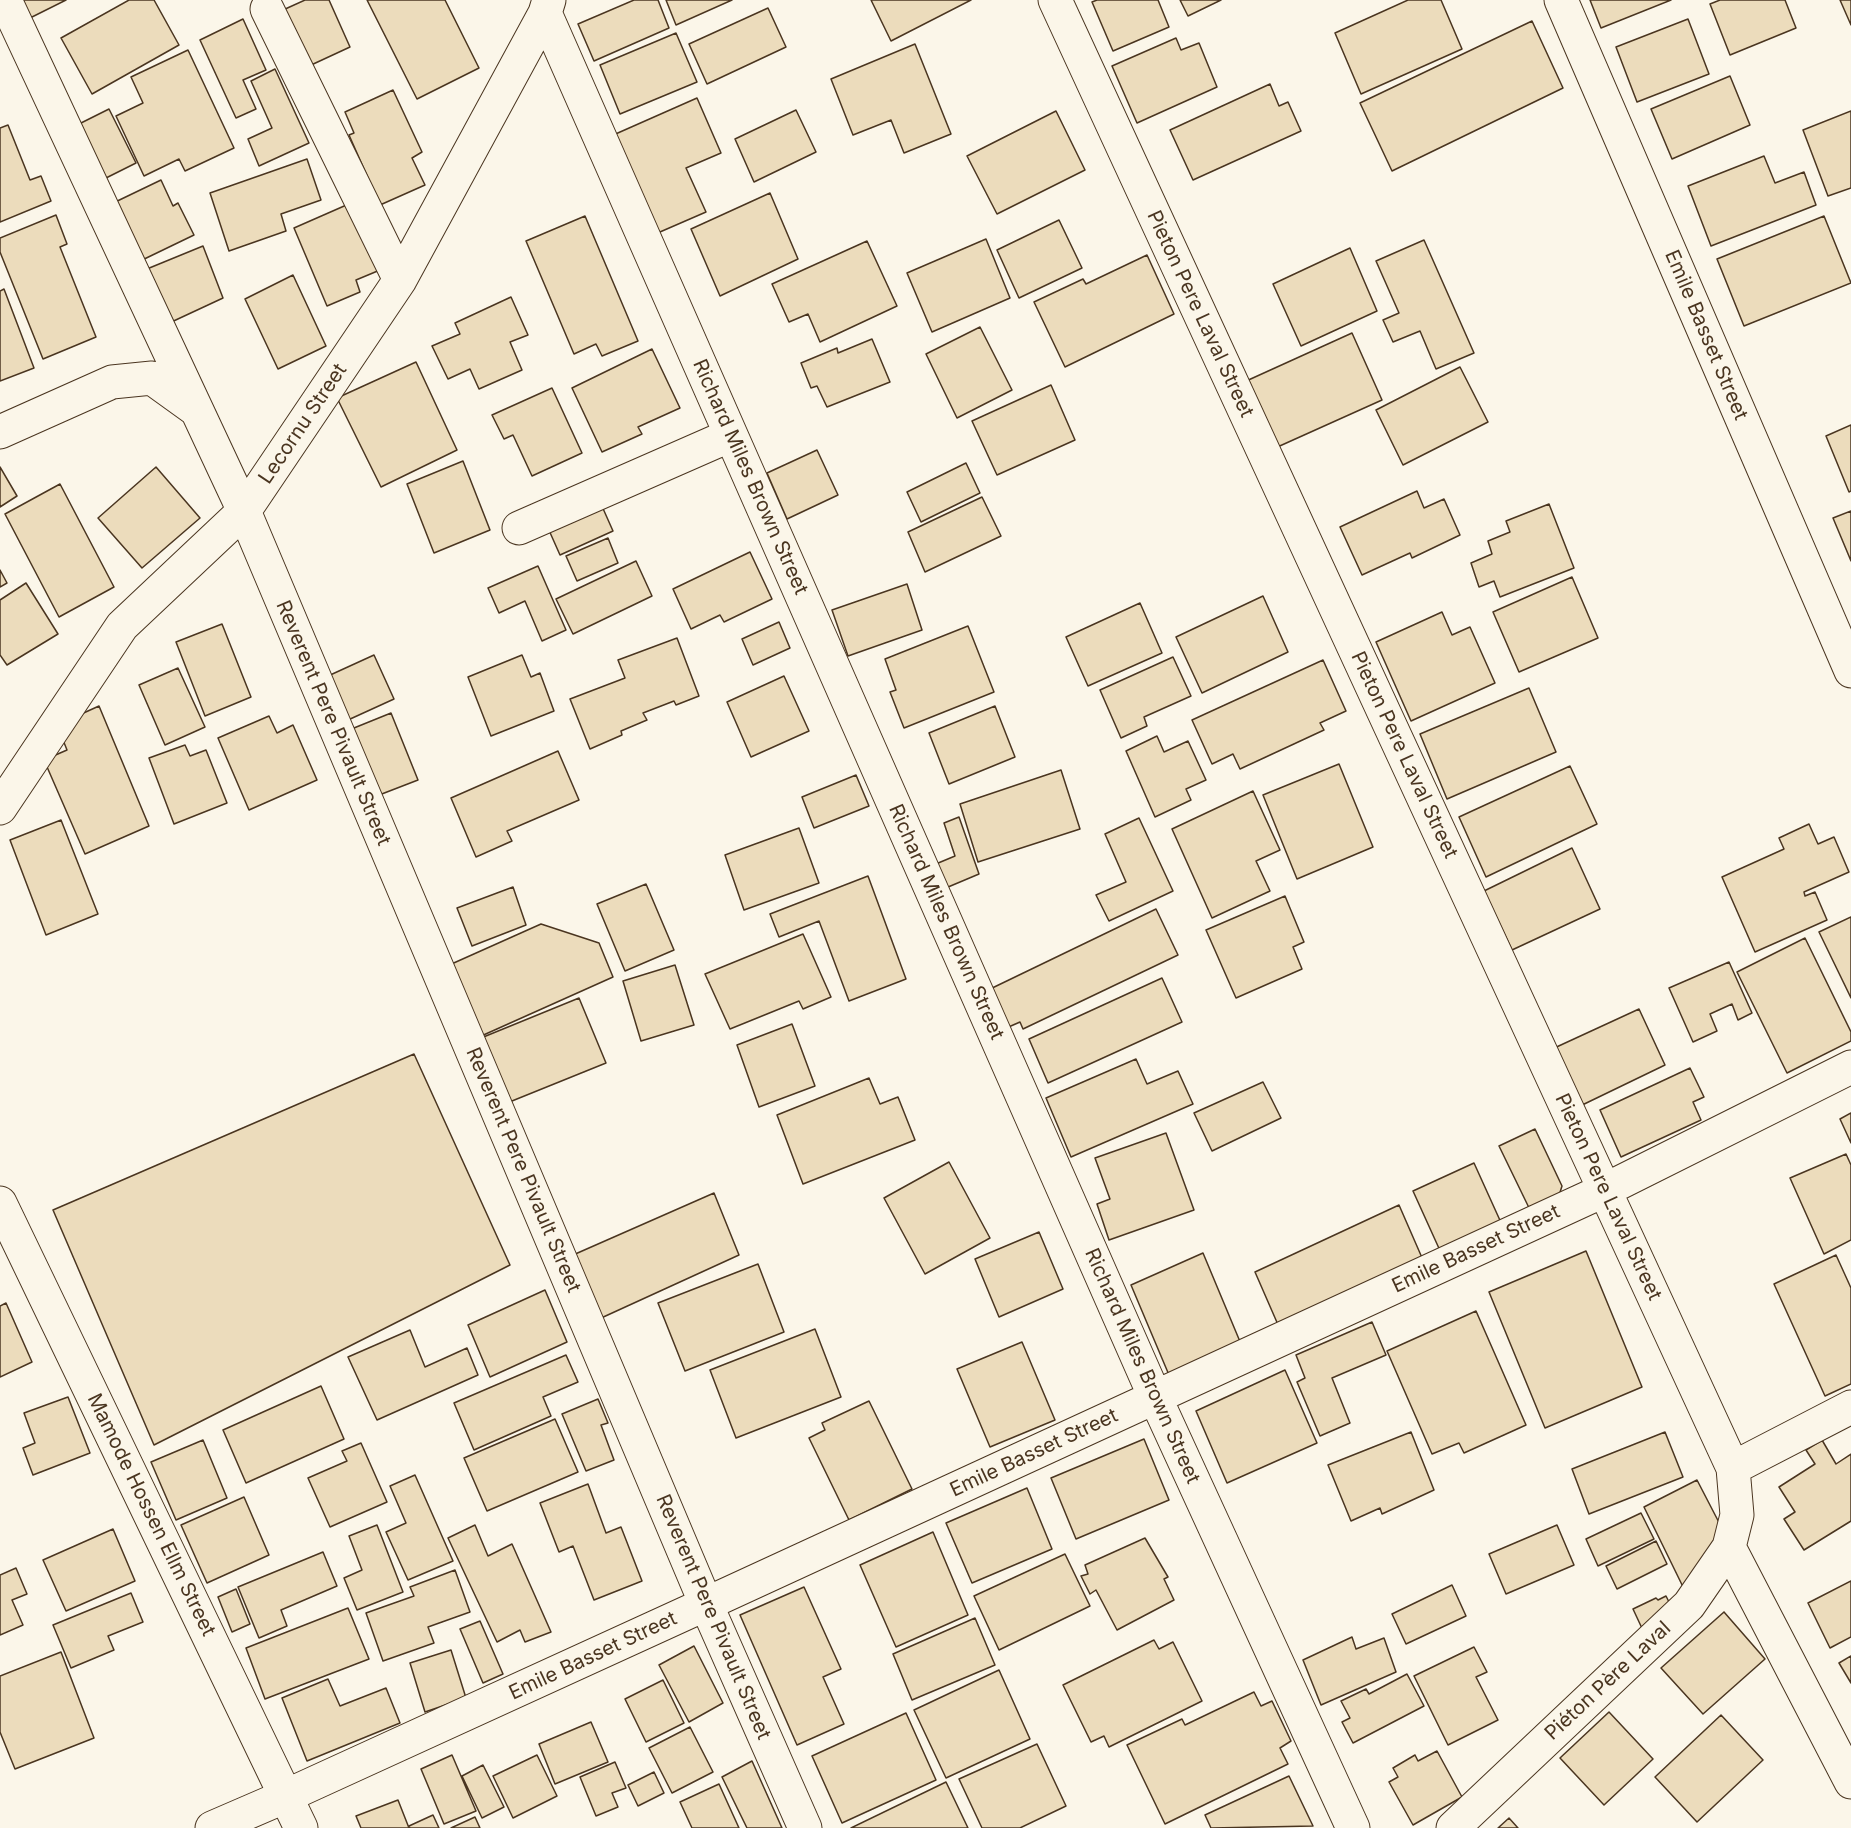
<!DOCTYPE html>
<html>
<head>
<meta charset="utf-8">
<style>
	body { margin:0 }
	canvas { display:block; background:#fbf6e9 }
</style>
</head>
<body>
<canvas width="1851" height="1828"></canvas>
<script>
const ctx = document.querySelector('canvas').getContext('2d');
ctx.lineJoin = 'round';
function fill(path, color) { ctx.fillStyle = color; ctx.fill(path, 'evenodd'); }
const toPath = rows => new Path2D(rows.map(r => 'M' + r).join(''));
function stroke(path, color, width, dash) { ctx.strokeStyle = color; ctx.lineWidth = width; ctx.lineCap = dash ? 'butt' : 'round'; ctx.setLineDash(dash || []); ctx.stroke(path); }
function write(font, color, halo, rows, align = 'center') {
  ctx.font = font + ' Inter,sans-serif'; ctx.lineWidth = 4.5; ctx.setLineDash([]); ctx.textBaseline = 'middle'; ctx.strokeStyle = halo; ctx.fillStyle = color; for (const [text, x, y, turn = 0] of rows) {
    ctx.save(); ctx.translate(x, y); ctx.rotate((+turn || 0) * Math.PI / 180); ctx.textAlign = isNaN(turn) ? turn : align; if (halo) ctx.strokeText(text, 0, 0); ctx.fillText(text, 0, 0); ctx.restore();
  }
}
const building = toPath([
	[16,0,66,0,26,20,16,0],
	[129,0,154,0,179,45,92,94,61,38,129,0],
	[305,0,329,0,350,47,309,66,283,10,305,0],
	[367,0,445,0,479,68,417,99,367,0],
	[634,0,658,0,669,28,594,61,578,24,634,0],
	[666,0,732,0,676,25,666,0],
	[871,0,971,0,891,41,871,0],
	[1097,0,1158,0,1169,27,1113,51,1092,2,1097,0],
	[1180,0,1221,0,1188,16,1180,0],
	[1408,0,1441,0,1462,49,1361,94,1335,33,1408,0],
	[1590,0,1671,0,1601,28,1590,0],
	[1720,0,1785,0,1796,28,1730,55,1710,4,1720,0],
	[1840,0,1851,0,1851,25,1840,0],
	[768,8,786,47,707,84,689,44,768,8],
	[243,19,266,70,243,80,256,109,236,118,200,40,243,19],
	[1688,19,1709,74,1637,102,1616,47,1688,19],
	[1532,21,1563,88,1392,171,1360,103,1532,21],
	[676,33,697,82,620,114,600,65,676,33],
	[1176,38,1181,50,1199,43,1217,87,1137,123,1112,66,1176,38],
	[915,44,951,134,904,153,891,120,853,135,831,79,915,44],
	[188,50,234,148,185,171,179,159,144,176,116,116,143,103,131,77,188,50],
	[275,69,309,143,259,166,248,139,272,128,251,81,275,69],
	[1730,76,1750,125,1672,159,1651,109,1730,76],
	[1270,84,1279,106,1288,102,1301,131,1193,180,1170,130,1270,84],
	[393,90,422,152,412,158,425,185,380,205,349,135,354,133,345,112,393,90],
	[697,98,721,153,686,168,706,212,653,235,611,136,697,98],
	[109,109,136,163,98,182,71,128,109,109],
	[796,110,816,152,754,182,735,139,796,110],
	[1056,111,1085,170,997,214,967,156,1056,111],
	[1851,111,1851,188,1828,196,1803,130,1851,111],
	[8,125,30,180,41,176,51,201,0,222,0,128,8,125],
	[1764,156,1775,183,1804,172,1816,205,1711,246,1688,186,1764,156],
	[307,159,321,200,281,214,286,231,229,251,210,193,307,159],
	[161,180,173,206,178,203,194,235,136,263,109,205,161,180],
	[770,193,798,259,720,296,691,229,770,193],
	[351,203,380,270,356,280,360,292,327,306,294,228,351,203],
	[56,215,67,244,60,247,96,337,43,359,0,252,0,238,56,215],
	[585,216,638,341,602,356,596,344,574,354,526,241,585,216],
	[1824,216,1851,283,1744,326,1717,259,1824,216],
	[1059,220,1082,268,1019,298,997,250,1059,220],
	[986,239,1010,298,932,332,907,273,986,239],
	[1424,240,1474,353,1436,369,1420,331,1393,342,1383,320,1399,313,1376,261,1424,240],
	[867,241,897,306,820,342,808,314,789,322,772,284,867,241],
	[203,246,223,298,165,325,142,271,203,246],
	[1350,248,1377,311,1301,346,1273,284,1350,248],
	[1147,255,1174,314,1065,367,1034,302,1083,279,1086,284,1147,255],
	[293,275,326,346,278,369,245,299,293,275],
	[4,289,34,368,0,381,0,291,4,289],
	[511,297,528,335,510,342,522,370,479,389,470,369,448,379,432,346,460,334,455,323,511,297],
	[980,327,1012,390,957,418,926,354,980,327],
	[1352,333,1382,400,1273,449,1244,382,1352,333],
	[872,339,890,382,827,407,817,386,811,388,801,363,837,348,838,353,872,339],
	[652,349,680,408,638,427,642,434,602,452,572,388,652,349],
	[416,362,457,450,381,487,337,398,416,362],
	[1460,367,1488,422,1403,465,1376,410,1460,367],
	[1051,385,1075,440,997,475,972,421,1051,385],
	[552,388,582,453,532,476,513,435,504,439,492,415,552,388],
	[1851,425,1851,491,1849,492,1826,436,1851,425],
	[817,450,838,495,787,519,767,473,817,450],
	[463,461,490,530,434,553,407,484,463,461],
	[966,463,980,493,921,522,907,492,966,463],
	[0,467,17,496,0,507,0,467],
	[156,467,200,518,142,568,98,518,156,467],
	[60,484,114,587,59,617,5,514,60,484],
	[1417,491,1424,508,1444,499,1460,535,1412,558,1410,553,1362,575,1340,527,1417,491],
	[982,497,1001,536,925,572,908,532,982,497],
	[601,504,613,531,560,555,548,528,601,504],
	[1549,504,1574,568,1500,597,1494,581,1479,587,1471,563,1492,554,1488,541,1510,532,1506,521,1549,504],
	[1851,511,1851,561,1833,518,1851,511],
	[608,538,618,563,577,581,566,556,608,538],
	[750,552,772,599,724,622,720,615,691,629,673,589,750,552],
	[636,561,652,596,573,634,556,599,636,561],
	[538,566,566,630,542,641,525,601,499,613,488,588,538,566],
	[0,570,7,583,0,587,0,570],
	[1572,577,1598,638,1519,672,1493,612,1572,577],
	[26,583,58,634,7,665,0,655,0,600,26,583],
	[907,584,922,630,848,656,832,610,907,584],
	[1263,596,1288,652,1202,693,1176,637,1263,596],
	[1140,603,1162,653,1088,686,1066,637,1140,603],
	[1442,612,1452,635,1470,627,1495,683,1411,721,1376,642,1442,612],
	[779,622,790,648,753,665,742,639,779,622],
	[222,624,251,697,205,716,176,642,222,624],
	[968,626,994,692,904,728,890,692,896,690,885,659,968,626],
	[677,638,699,696,676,705,674,701,643,713,647,720,621,731,622,735,590,749,570,699,625,678,618,660,677,638],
	[374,655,394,699,348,720,328,676,374,655],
	[522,655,531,677,540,673,554,711,491,736,468,677,522,655],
	[1173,657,1191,696,1144,717,1147,726,1121,738,1100,690,1173,657],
	[1323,660,1346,711,1320,723,1324,730,1240,769,1233,754,1212,764,1192,720,1323,660],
	[178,668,205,727,165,745,139,685,178,668],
	[784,676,809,731,751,757,727,702,784,676],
	[1529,688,1556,752,1447,799,1420,734,1529,688],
	[99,706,149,826,85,854,44,760,67,750,57,725,99,706],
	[995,706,1015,757,949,784,929,733,995,706],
	[391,713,418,780,374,797,349,730,391,713],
	[269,716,277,733,293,725,317,780,249,810,218,738,269,716],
	[1157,736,1164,752,1188,741,1206,780,1186,789,1191,800,1155,817,1126,751,1157,736],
	[185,745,190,756,206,750,227,803,174,824,149,758,185,745],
	[558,751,579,800,507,831,512,841,476,857,451,798,558,751],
	[1339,764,1373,847,1297,879,1263,795,1339,764],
	[1570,766,1597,824,1486,877,1459,817,1570,766],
	[1061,770,1080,829,978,862,960,804,1061,770],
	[856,775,869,806,814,828,802,797,856,775],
	[1253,791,1280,850,1256,861,1270,891,1212,918,1172,829,1253,791],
	[959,817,979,874,941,890,931,866,955,856,944,823,959,817],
	[1139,818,1173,891,1109,921,1096,895,1126,882,1105,834,1139,818],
	[61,820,98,914,46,935,10,840,61,820],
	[1809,824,1818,844,1834,837,1849,872,1804,892,1805,896,1815,892,1827,920,1755,952,1722,877,1784,849,1779,838,1809,824],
	[799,828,819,883,744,910,725,855,799,828],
	[1572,848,1600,909,1512,950,1484,891,1572,848],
	[868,876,906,979,849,1001,819,921,779,937,770,914,868,876],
	[646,884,674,950,625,971,597,904,646,884],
	[513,887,526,925,472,946,457,908,513,887],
	[1285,896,1304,942,1293,947,1302,969,1236,998,1206,930,1285,896],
	[1156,909,1178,955,1023,1029,1020,1022,1004,1029,986,991,1156,909],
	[1851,917,1851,998,1819,932,1851,917],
	[541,924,599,943,613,977,479,1037,447,966,541,924],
	[803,934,831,997,803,1009,799,1001,730,1029,705,974,803,934],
	[1805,938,1851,1032,1851,1041,1787,1073,1737,972,1805,938],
	[1729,962,1752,1013,1738,1020,1732,1004,1710,1014,1717,1031,1693,1042,1669,988,1729,962],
	[675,965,694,1025,641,1041,623,981,675,965],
	[1162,978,1182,1022,1048,1083,1029,1039,1162,978],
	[579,998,606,1063,507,1103,481,1038,579,998],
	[1639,1009,1665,1065,1576,1108,1550,1050,1639,1009],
	[792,1024,815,1086,759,1107,737,1045,792,1024],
	[414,1054,510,1265,154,1445,53,1210,414,1054],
	[1136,1059,1147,1084,1178,1071,1193,1104,1071,1157,1046,1098,1136,1059],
	[1690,1068,1704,1097,1693,1102,1701,1120,1621,1157,1600,1110,1690,1068],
	[869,1078,880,1104,898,1097,915,1140,803,1184,777,1115,869,1078],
	[1263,1082,1281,1118,1212,1151,1194,1113,1263,1082],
	[1851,1113,1851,1143,1840,1119,1851,1113],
	[1535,1129,1562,1186,1557,1202,1532,1214,1499,1146,1535,1129],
	[1166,1133,1194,1210,1109,1240,1097,1204,1110,1199,1095,1158,1166,1133],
	[1846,1154,1851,1165,1851,1240,1824,1254,1790,1178,1846,1154],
	[949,1162,990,1238,925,1274,884,1198,949,1162],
	[1474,1163,1503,1227,1442,1255,1413,1191,1474,1163],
	[714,1193,739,1255,599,1319,573,1255,714,1193],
	[1399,1205,1423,1260,1279,1327,1255,1272,1399,1205],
	[1039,1232,1063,1289,999,1317,975,1259,1039,1232],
	[1586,1251,1642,1387,1545,1428,1489,1292,1586,1251],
	[1203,1253,1241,1344,1169,1375,1131,1285,1203,1253],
	[1836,1255,1851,1288,1851,1384,1825,1396,1774,1284,1836,1255],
	[758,1264,784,1332,685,1371,658,1303,758,1264],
	[545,1290,567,1342,490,1377,468,1325,545,1290],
	[6,1303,32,1362,0,1377,0,1306,6,1303],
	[1476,1311,1526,1425,1464,1453,1459,1443,1432,1454,1387,1351,1476,1311],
	[1372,1322,1386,1355,1332,1378,1350,1423,1320,1436,1297,1382,1305,1378,1296,1355,1372,1322],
	[815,1329,841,1397,736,1438,710,1370,815,1329],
	[410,1330,425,1367,467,1348,478,1375,377,1420,348,1357,410,1330],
	[1022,1342,1055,1420,990,1447,957,1369,1022,1342],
	[566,1355,578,1382,543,1397,551,1416,474,1450,454,1403,566,1355],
	[1285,1370,1317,1443,1227,1483,1196,1411,1285,1370],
	[321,1386,344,1439,246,1483,223,1430,321,1386],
	[68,1397,90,1453,33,1475,23,1448,35,1443,24,1413,68,1397],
	[598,1399,608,1423,601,1425,614,1460,586,1471,562,1414,598,1399],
	[869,1401,912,1489,849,1520,809,1438,825,1430,822,1423,869,1401],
	[555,1419,578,1472,487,1511,464,1458,555,1419],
	[1411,1432,1434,1490,1382,1514,1380,1508,1351,1521,1328,1465,1411,1432],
	[1665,1432,1683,1477,1589,1514,1572,1469,1665,1432],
	[1144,1439,1169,1500,1076,1539,1051,1478,1144,1439],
	[203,1440,227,1498,176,1520,151,1462,203,1440],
	[1822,1440,1836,1464,1851,1454,1851,1521,1804,1550,1784,1519,1795,1512,1779,1487,1815,1464,1806,1450,1822,1440],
	[361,1443,387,1502,330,1527,308,1478,347,1461,342,1451,361,1443],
	[415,1475,453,1561,408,1580,386,1532,406,1523,390,1486,415,1475],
	[1697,1480,1726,1536,1686,1593,1644,1507,1697,1480],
	[588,1484,606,1533,621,1527,642,1581,594,1600,573,1546,559,1552,540,1503,588,1484],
	[1027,1488,1052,1549,972,1583,946,1523,1027,1488],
	[244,1497,269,1555,207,1583,181,1525,244,1497],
	[1641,1513,1654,1539,1598,1566,1586,1539,1641,1513],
	[377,1525,403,1592,357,1610,344,1578,362,1570,349,1536,377,1525],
	[475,1525,488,1556,512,1544,551,1632,525,1642,520,1630,497,1642,448,1538,475,1525],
	[1557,1525,1574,1565,1506,1594,1489,1554,1557,1525],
	[113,1529,135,1581,66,1611,43,1560,113,1529],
	[933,1532,968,1615,896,1647,860,1565,933,1532],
	[1145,1538,1168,1577,1164,1579,1174,1600,1117,1630,1096,1590,1090,1594,1081,1576,1088,1574,1085,1565,1145,1538],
	[1656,1541,1667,1564,1617,1589,1606,1566,1656,1541],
	[323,1552,337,1586,281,1610,287,1626,259,1638,238,1587,323,1552],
	[1065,1554,1090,1606,999,1650,974,1596,1065,1554],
	[16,1568,27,1594,12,1600,23,1625,0,1635,0,1575,16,1568],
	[455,1570,470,1612,428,1627,434,1643,383,1661,366,1613,414,1596,410,1587,455,1570],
	[1851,1581,1851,1637,1830,1648,1808,1603,1851,1581],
	[1452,1585,1466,1616,1406,1644,1392,1614,1452,1585],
	[804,1587,841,1669,823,1677,844,1724,797,1745,740,1615,804,1587],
	[236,1589,250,1624,232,1632,218,1597,236,1589],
	[131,1593,143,1622,108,1636,114,1650,71,1668,53,1625,131,1593],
	[1666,1596,1674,1612,1647,1639,1633,1609,1656,1598,1658,1600,1666,1596],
	[348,1608,369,1659,265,1699,246,1648,348,1608],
	[1724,1612,1765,1659,1703,1714,1661,1668,1724,1612],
	[975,1618,995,1665,912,1700,893,1654,975,1618],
	[480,1621,503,1674,483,1683,460,1629,480,1621],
	[1352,1637,1356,1649,1384,1638,1396,1672,1321,1705,1303,1660,1352,1637],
	[1154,1640,1159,1649,1173,1642,1202,1701,1109,1747,1104,1736,1091,1742,1063,1685,1154,1640],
	[694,1646,723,1703,689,1722,659,1665,694,1646],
	[1474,1647,1487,1672,1476,1677,1498,1720,1448,1745,1414,1676,1474,1647],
	[451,1650,466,1698,425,1712,410,1663,451,1650],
	[61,1652,94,1738,15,1769,0,1732,0,1676,61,1652],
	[1851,1656,1851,1683,1839,1663,1851,1656],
	[999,1670,1030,1739,946,1778,914,1710,999,1670],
	[1407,1674,1424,1706,1353,1743,1342,1722,1350,1718,1341,1701,1366,1689,1369,1694,1407,1674],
	[328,1679,340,1706,386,1688,400,1723,307,1761,282,1698,328,1679],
	[663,1680,684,1723,646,1742,625,1699,663,1680],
	[1254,1692,1261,1706,1272,1701,1291,1741,1280,1748,1288,1764,1165,1824,1127,1745,1182,1719,1185,1725,1254,1692],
	[1609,1712,1653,1759,1604,1805,1560,1758,1609,1712],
	[906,1713,936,1780,842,1823,812,1756,906,1713],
	[1721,1715,1763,1760,1697,1822,1655,1777,1721,1715],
	[591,1722,608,1762,555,1784,539,1744,591,1722],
	[690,1727,713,1772,672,1793,649,1748,690,1727],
	[1037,1744,1066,1806,1020,1828,982,1828,959,1779,1037,1744],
	[1437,1751,1462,1797,1413,1825,1389,1782,1398,1777,1393,1768,1415,1755,1418,1761,1437,1751],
	[452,1755,476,1811,444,1824,421,1769,452,1755],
	[537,1755,557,1796,513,1818,493,1776,537,1755],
	[752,1761,782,1828,747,1828,722,1777,752,1761],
	[615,1762,626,1788,612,1793,618,1807,596,1816,580,1777,615,1762],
	[483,1765,504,1807,482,1818,462,1776,483,1765],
	[654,1772,664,1793,638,1806,628,1785,654,1772],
	[1289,1776,1313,1826,1211,1828,1205,1815,1289,1776],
	[946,1782,968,1828,851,1828,946,1782],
	[719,1784,739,1828,692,1828,680,1802,719,1784],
	[398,1800,409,1828,361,1828,356,1816,398,1800],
	[433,1815,439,1828,410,1828,409,1826,433,1815],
	[475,1817,480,1828,451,1828,475,1817],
	[1509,1818,1518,1828,1498,1828,1509,1818]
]);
fill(building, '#ecdcbc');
stroke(building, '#4a3520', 1.5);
const minor = toPath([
	[5,0,244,511,706,1604,805,1828],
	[1055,0,1733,1468,1737,1515,1729,1547,1689,1605,1453,1828],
	[1561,0,1851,671],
	[267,9,400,280],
	[545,13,1155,1397,1353,1828],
	[0,432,112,382,152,378,195,409],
	[519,528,731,435],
	[0,808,122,626,244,511,251,501,400,280,545,13,549,0],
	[0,1203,301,1828],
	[1733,1468,1851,1407],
	[1729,1547,1851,1782],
	[212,1828,286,1796,706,1604,1605,1190,1851,1067]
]);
stroke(minor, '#4a3520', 35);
stroke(minor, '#fbf6e9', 33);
write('20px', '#4a3520', '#fbf6e9', [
	["Pieton Pere Laval Street",1200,314,65],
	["Emile Basset Street",1706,335,67],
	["Lecornu Street",303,424,-56],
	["Richard Miles Brown Street",750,477,66],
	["Reverent Pere Pivault Street",333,723,67],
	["Pieton Pere Laval Street",1404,755,65],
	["Richard Miles Brown Street",946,922,66],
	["Reverent Pere Pivault Street",523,1170,67],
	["Pieton Pere Laval Street",1608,1197,65],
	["Emile Basset Street",1476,1249,-25],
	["Richard Miles Brown Street",1142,1366,66],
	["Emile Basset Street",1034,1453,-25],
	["Mamode Hossen Ellm Street",151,1515,64],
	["Reverent Pere Pivault Street",713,1617,67],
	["Emile Basset Street",593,1656,-25],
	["Piéton Père Laval",1608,1681,-43]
]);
</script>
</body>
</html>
